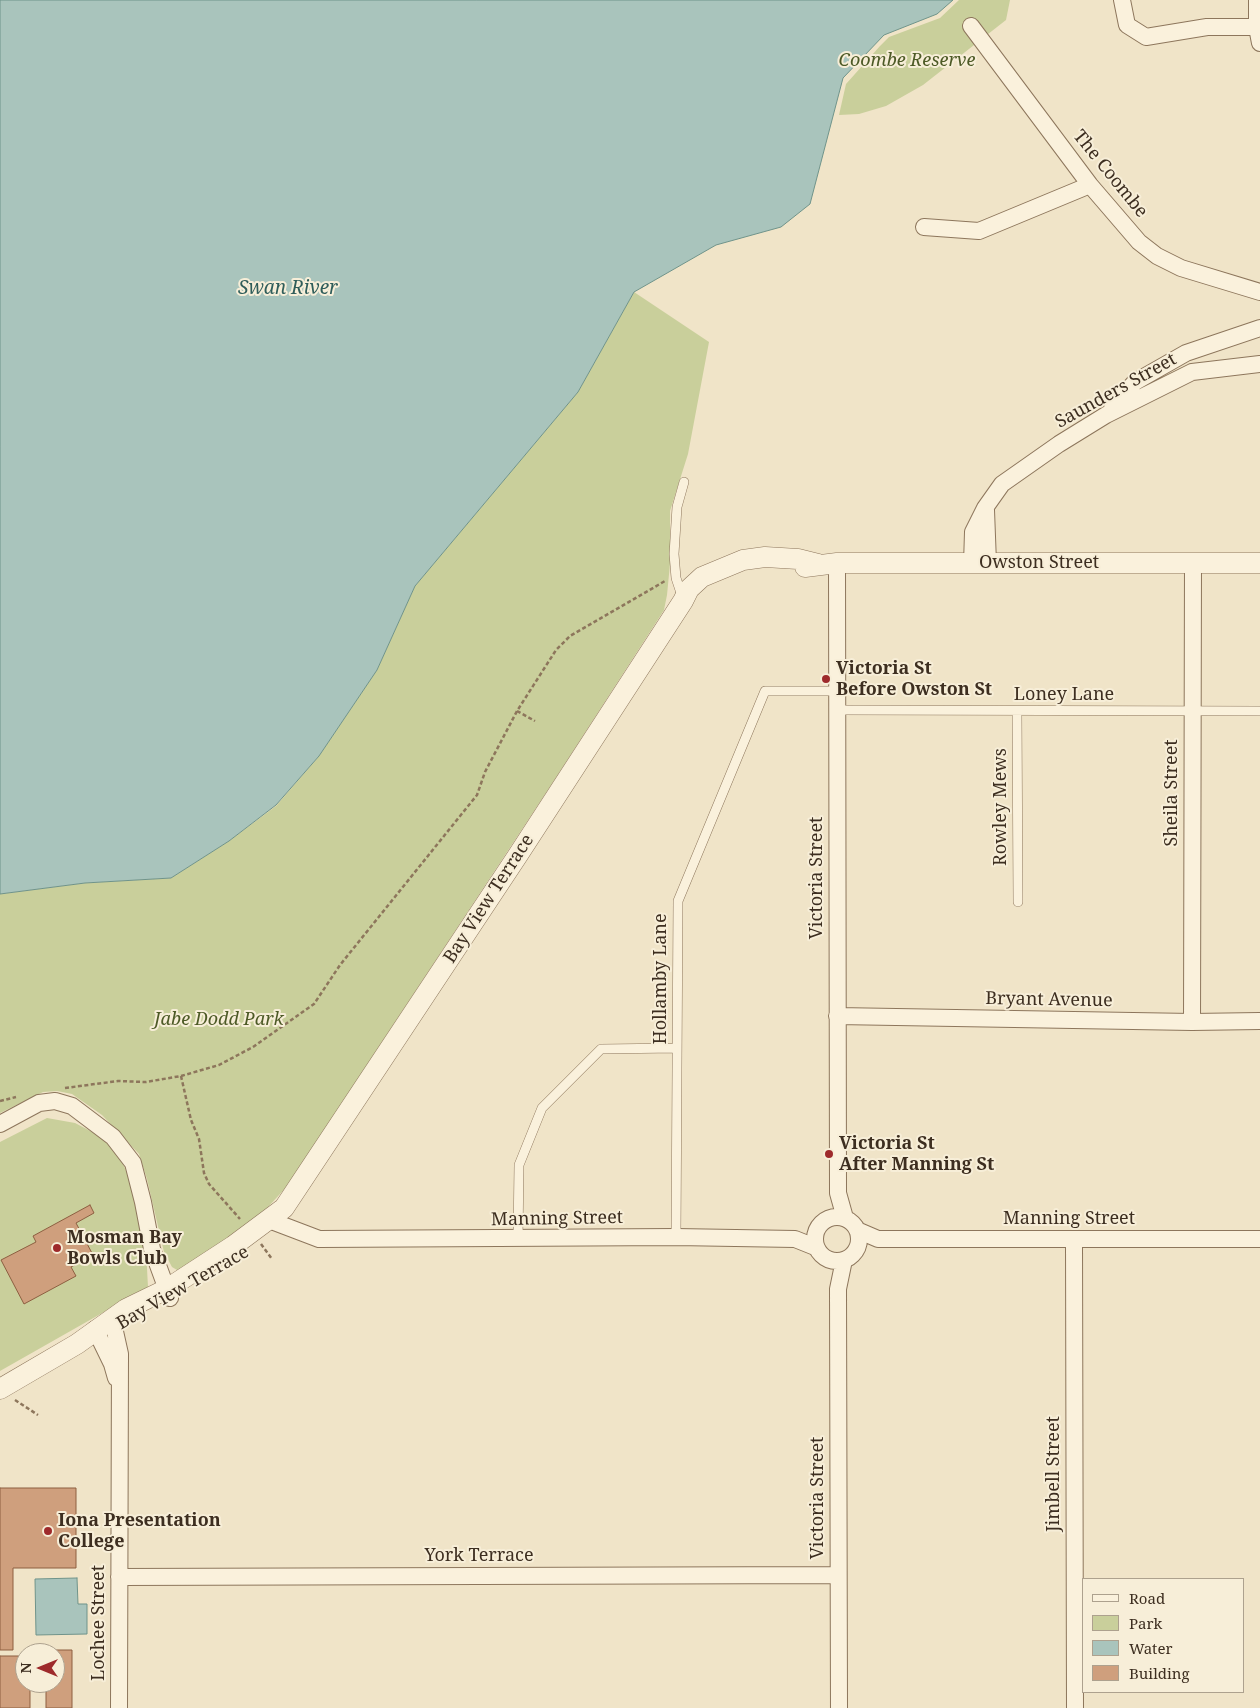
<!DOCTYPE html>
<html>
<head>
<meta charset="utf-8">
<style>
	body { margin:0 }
	#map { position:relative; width:1260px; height:1708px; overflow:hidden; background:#f0e4c8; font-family:"Noto Serif",serif }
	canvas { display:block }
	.legend { position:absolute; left:1082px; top:1578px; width:162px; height:115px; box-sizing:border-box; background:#f7eed8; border:1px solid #ada18e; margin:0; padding:6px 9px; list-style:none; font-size:15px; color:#3d2e20 }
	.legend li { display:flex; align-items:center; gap:10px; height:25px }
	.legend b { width:25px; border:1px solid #ada18e }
	.north { position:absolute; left:15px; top:1643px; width:50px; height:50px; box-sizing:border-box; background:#f7eed8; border:1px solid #ada18e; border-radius:50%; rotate:270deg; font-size:14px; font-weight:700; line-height:20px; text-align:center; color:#3d2e20 }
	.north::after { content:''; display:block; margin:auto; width:18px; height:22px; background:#9e2a2b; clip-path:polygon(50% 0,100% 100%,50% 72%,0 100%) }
</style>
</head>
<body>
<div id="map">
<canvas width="1260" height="1708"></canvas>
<ul class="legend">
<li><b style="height:6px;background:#faf1dc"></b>Road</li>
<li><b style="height:14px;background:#c9cf9b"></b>Park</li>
<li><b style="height:14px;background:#a9c4bc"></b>Water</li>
<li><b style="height:14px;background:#cf9f7d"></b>Building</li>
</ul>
<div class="north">N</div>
</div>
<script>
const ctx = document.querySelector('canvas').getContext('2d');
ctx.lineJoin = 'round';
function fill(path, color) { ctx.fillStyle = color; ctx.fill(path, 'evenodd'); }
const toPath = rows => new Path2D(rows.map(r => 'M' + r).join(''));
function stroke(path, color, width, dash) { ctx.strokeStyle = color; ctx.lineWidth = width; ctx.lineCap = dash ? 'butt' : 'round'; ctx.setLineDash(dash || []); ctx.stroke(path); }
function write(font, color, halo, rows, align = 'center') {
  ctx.font = font + ' "Noto Serif",serif'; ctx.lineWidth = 4; ctx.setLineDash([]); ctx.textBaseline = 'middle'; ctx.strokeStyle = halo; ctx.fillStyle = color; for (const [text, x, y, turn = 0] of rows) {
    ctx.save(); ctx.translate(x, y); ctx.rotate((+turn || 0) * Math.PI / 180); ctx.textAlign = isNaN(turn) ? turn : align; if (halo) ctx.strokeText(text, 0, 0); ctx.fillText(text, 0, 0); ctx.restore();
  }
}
fill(toPath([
	[959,0,1010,0,1006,20,923,85,886,106,859,114,839,115,846,84,880,46,889,37,940,18],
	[634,292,709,342,688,454,670,511,670,564,667,595,664,610,557,776,355,1083,302,1170,268,1207,234,1236,182,1273,172,1267,164,1252,147,1179,139,1154,102,1115,72,1094,57,1091,43,1092,0,1113,0,894,85,883,171,878,229,841,276,806,319,756,377,670,415,586,578,392],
	[47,1118,75,1123,100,1136,120,1157,130,1180,146,1250,148,1287,0,1371,0,1142]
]), '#c9cf9b');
const water = toPath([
	[0,0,953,0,937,14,884,35,843,78,810,204,781,227,716,245,634,292,578,392,415,586,377,670,319,756,276,805,229,841,171,878,85,883,0,894,0,0],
	[77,1578,78,1604,87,1604,87,1634,36,1635,35,1579,77,1578]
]);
fill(water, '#a9c4bc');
stroke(water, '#6f938a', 1);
const building = toPath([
	[90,1205,94,1213,76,1223,93,1255,71,1267,76,1276,24,1304,1,1260,36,1242,33,1236,90,1205],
	[0,1488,76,1488,76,1568,13,1568,13,1650,0,1650,0,1488],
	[47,1650,72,1650,72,1708,46,1708,46,1683,55,1683,55,1653,47,1653,47,1650],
	[0,1656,25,1656,25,1683,30,1683,30,1708,0,1708,0,1656]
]);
fill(building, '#cf9f7d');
stroke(building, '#8d5f41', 1);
const service = toPath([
	[682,596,676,578,674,554,677,507,684,482],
	[838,710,1260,711],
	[1017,711,1018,902],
	[676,1237,678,901,765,691,838,691],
	[518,1239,519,1165,542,1108,601,1049,677,1048]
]);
const minor = toPath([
	[1122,0,1127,25,1146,37,1207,27,1257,27],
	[1257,0,1257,27,1260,43],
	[971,26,1090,185,1139,242,1157,256,1181,268,1260,292],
	[924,227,979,231,1090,185],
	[1112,408,1135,382,1186,353,1260,328],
	[986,510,988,563],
	[837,563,838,1193,845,1218],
	[972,564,973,532,985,508,1002,484,1059,444,1106,415,1192,372,1260,364],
	[837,1016,1192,1022,1260,1021],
	[1192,1022,1193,563],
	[0,1124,39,1103,55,1101,72,1106,113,1137,133,1163,143,1202,152,1249,170,1298],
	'815 1239a22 22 0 1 1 44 0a22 22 0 1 1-44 0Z',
	[269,1220,319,1239,676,1237,795,1239,815,1247],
	[857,1230,878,1239,1260,1239],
	[1074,1239,1075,1708],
	[112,1318,120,1354,119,1708],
	[95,1329,112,1364,116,1378],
	[119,1577,838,1575],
	[839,1708,838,1289,844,1260]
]);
const tertiary = toPath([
	[805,567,837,563,1260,563],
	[0,1389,77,1344,126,1309,167,1289,233,1246,284,1208,518,855,683,601,689,589,702,577,743,560,765,557,798,559,818,564]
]);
stroke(service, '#8d765c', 10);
stroke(minor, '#8d765c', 18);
stroke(tertiary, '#8d765c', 21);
stroke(toPath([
	[517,711,535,721],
	[181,1076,191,1120,199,1139,204,1173,209,1184,240,1219],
	[65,1088,118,1081,146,1082,181,1076,219,1065,253,1047,314,1004,340,965,477,795,485,772,517,711,556,650,570,636,665,581],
	[0,1101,16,1097],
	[261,1244,272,1259],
	[15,1400,38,1415]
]), '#8d765c', 2.5, [4, 2.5]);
stroke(service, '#faf1dc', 9);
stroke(minor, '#faf1dc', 16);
stroke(tertiary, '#faf1dc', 20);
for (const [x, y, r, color] of [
	[826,679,5,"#9e2a2b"],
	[829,1154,5,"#9e2a2b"],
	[57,1248,5,"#9e2a2b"],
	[48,1531,5,"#9e2a2b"]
]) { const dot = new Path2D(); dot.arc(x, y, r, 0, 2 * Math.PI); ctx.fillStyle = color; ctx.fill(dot); stroke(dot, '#f7eed8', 2); }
write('italic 18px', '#4d5a26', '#f7eed8', [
	["Coombe Reserve",907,61],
	["Jabe Dodd Park",219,1020]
]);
write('18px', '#3d2e20', '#f7eed8', [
	["The Coombe",1110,174,51],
	["Saunders Street",1116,391,-29],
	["Owston Street",1039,563],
	["Loney Lane",1064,695],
	["Sheila Street",1172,793,-90],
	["Rowley Mews",1001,807,-90],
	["Victoria Street",817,878,-90],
	["Bay View Terrace",489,899,-57],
	["Hollamby Lane",661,979,-90],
	["Bryant Avenue",1049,1000,1],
	["Manning Street",557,1219,-1],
	["Manning Street",1069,1219],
	["Bay View Terrace",183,1288,-30],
	["Jimbell Street",1054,1474,-90],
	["Victoria Street",818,1498,-90],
	["York Terrace",479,1556],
	["Lochee Street",99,1623,-90]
]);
write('bold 18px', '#3d2e20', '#f7eed8', [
	["Victoria St",836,669],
	["Before Owston St",836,690],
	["Victoria St",839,1144],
	["After Manning St",839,1165],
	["Mosman Bay",67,1238],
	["Bowls Club",67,1259],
	["Iona Presentation",58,1521],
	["College",58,1542]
], 'left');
write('italic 19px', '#2f5d5a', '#f7eed8', [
	["Swan River",288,289]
]);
</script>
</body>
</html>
